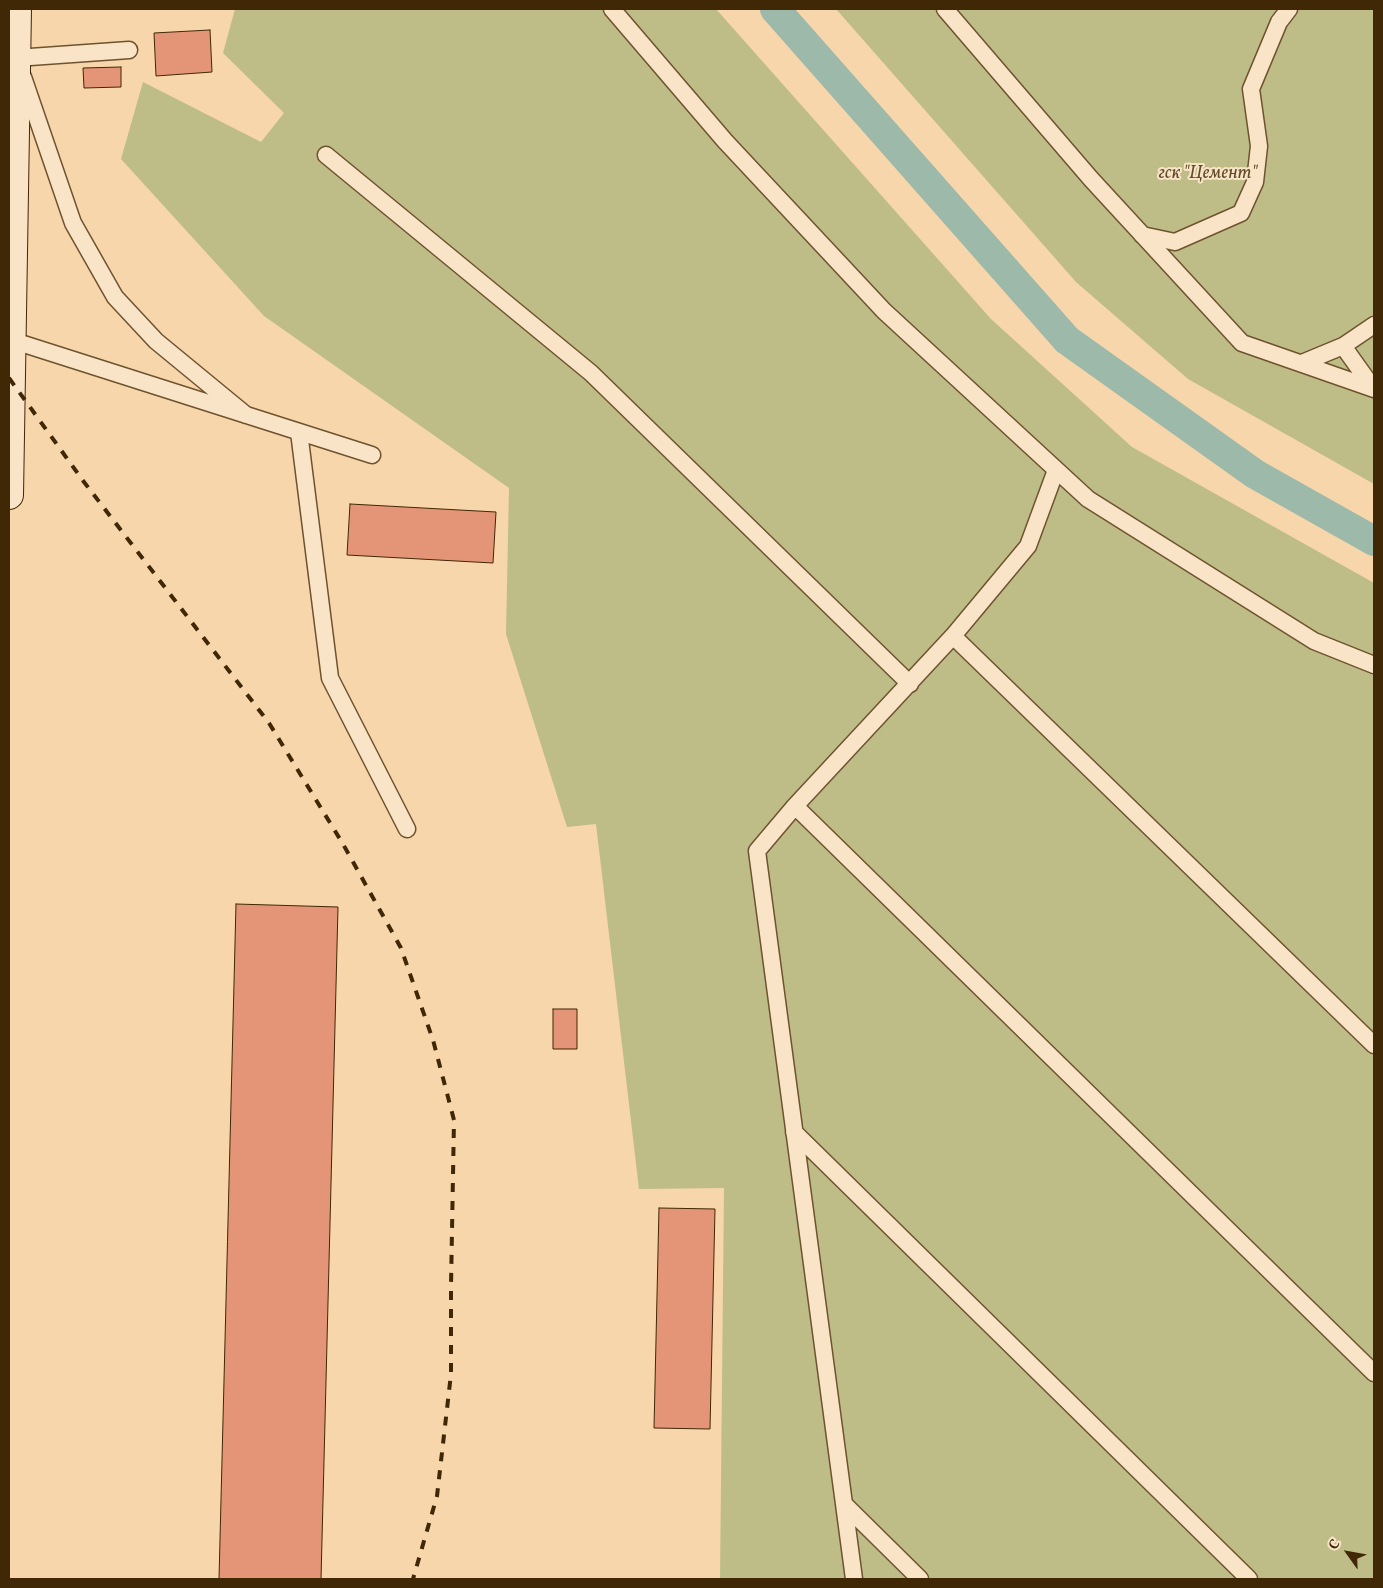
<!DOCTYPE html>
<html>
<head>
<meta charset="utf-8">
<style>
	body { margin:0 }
	#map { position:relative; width:1383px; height:1588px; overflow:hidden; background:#f6d6aa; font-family:Vollkorn,serif }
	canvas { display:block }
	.frame { position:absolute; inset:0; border:10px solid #402705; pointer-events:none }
	.north { position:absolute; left:1323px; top:1528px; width:50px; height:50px; -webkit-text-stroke:4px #f9e4c8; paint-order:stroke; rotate:302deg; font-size:14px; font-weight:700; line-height:20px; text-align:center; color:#402705 }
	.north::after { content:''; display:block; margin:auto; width:18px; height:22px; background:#402705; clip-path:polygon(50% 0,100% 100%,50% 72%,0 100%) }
</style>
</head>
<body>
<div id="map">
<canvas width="1383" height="1588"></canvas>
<div class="frame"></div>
<div class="north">С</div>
</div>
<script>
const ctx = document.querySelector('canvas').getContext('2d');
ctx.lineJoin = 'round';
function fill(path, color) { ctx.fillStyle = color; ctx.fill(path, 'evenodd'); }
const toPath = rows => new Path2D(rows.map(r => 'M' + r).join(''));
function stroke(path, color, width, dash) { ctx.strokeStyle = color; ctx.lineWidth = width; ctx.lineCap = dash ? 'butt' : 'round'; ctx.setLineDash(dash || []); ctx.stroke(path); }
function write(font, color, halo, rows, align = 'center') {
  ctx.font = font + ' Vollkorn,serif'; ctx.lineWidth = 4; ctx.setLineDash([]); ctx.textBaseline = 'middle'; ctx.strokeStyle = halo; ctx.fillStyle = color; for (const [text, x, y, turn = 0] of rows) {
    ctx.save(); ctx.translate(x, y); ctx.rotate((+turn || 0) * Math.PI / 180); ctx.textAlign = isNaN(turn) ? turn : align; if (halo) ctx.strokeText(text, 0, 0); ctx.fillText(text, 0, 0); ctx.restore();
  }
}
fill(toPath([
	[235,9,716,9,991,319,1132,447,1374,583,1374,1579,720,1579,724,1188,639,1189,596,824,567,827,506,634,509,488,264,316,121,159,143,82,261,142,284,113,223,53],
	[836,9,1374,9,1374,484,1188,379,1076,282]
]), '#bebd87');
stroke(toPath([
	[775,9,1067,340,1255,474,1374,541]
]), '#9db9a9', 30);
const building = toPath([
	[210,30,212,72,156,76,154,33,210,30],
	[121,67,121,87,84,88,83,68,121,67],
	[350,504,496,512,493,563,347,555,350,504],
	[236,904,338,907,321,1579,219,1579,236,904],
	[553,1009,577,1009,577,1049,553,1049,553,1009],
	[659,1208,715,1209,710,1429,654,1428,659,1208]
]);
fill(building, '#e49578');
stroke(building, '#402705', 1);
const lane = toPath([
	[612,9,725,141,884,311,1088,499,1314,641,1374,665],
	[945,9,1091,179,1242,343,1374,389],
	[9,57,16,58,129,50],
	[23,77,73,223,115,297,156,341,246,415],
	[326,155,591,373,910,684],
	[1142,235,1175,242,1241,213,1255,182,1259,146,1251,89,1279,22,1289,9],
	[11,340,372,455],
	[1343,346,1373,388],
	[1302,363,1343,346,1374,325],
	[299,432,330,678,407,829],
	[953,636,1374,1045],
	[795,806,1374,1373],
	[794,1132,1249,1579],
	[844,1504,920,1579],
	[854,1579,757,851,795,806,953,636,1028,546,1056,470]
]);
const secondary = toPath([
	[9,495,17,9]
]);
stroke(lane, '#6e532e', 19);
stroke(secondary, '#402705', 30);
stroke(lane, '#f9e4c8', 16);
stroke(secondary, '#f9e4c8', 28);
stroke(toPath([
	[9,378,84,482,269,723,343,844,401,948,433,1040,454,1120,451,1286,451,1374,437,1496,413,1579]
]), '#402705', 4, [9, 9]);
write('italic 18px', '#604c26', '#f9e4c8', [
	["гск \"Цемент\"",1208,175]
]);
</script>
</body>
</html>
